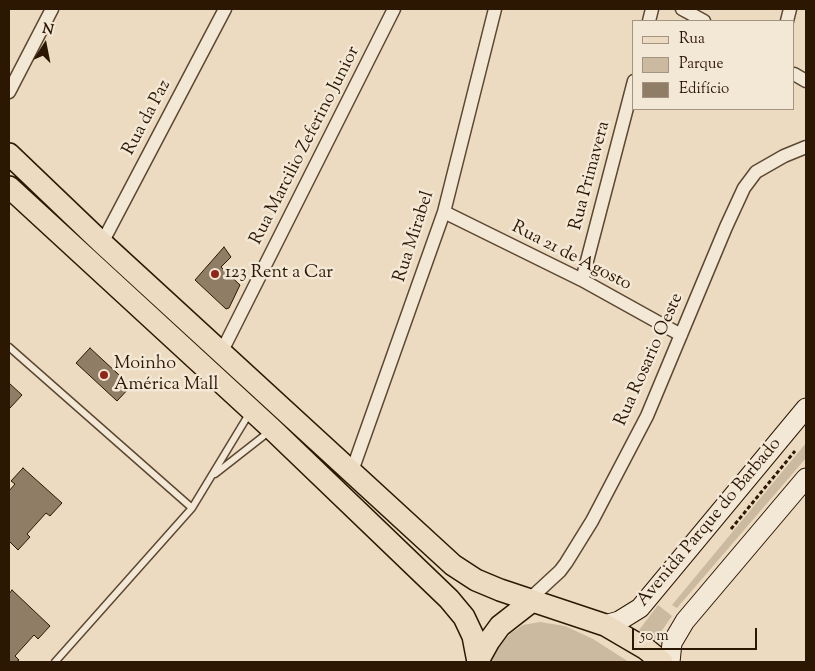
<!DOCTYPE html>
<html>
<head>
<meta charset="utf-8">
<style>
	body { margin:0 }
	#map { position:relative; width:815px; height:671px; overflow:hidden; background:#ecdbc0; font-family:"Sorts Mill Goudy",serif }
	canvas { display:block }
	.frame { position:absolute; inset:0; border:10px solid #2c1703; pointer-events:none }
	.legend { position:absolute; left:632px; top:20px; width:162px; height:90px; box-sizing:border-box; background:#f3e8d6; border:1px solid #a39482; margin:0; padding:6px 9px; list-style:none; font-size:15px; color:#2c1703 }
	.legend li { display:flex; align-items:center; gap:10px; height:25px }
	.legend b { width:25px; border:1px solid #a39482 }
	.north { position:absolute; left:20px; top:20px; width:50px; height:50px; -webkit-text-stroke:4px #f3e8d6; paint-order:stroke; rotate:11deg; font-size:14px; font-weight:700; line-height:20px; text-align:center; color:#2c1703 }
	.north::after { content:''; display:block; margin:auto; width:18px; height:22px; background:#2c1703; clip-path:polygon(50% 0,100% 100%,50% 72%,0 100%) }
	.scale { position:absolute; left:632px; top:628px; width:125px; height:22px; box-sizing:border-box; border:2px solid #2c1703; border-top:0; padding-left:6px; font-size:15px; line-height:18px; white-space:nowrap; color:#2c1703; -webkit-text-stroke:4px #f3e8d6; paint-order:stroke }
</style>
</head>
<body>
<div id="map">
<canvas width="815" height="671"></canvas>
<div class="frame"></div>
<ul class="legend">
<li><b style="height:6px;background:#ecdbc0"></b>Rua</li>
<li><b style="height:14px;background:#cbbaa0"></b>Parque</li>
<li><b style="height:14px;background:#907d65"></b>Edifício</li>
</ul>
<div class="north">N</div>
<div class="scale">50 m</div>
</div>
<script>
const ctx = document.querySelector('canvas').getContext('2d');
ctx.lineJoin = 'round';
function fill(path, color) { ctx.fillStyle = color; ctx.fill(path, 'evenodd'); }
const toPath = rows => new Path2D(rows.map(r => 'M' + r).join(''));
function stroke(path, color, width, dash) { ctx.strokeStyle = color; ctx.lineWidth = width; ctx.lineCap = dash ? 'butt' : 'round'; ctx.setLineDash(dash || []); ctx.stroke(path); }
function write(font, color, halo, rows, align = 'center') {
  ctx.font = font + ' "Sorts Mill Goudy",serif'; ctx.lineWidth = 5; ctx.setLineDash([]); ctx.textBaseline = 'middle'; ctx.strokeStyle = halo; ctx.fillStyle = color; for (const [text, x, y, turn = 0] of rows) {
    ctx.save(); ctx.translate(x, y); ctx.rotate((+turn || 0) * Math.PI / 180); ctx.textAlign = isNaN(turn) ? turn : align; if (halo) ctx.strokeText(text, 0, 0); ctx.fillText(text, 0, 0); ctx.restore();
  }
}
fill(toPath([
	[806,443,806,458,677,608,672,605],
	[658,605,672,616,654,642,639,630],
	[540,622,565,626,593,639,629,662,491,662,495,651,510,634,523,625]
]), '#cbbaa0');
const building = toPath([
	[224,247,231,257,221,267,240,285,229,308,226,309,195,280,224,247],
	[90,348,131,386,117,401,76,363,90,348],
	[9,383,22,395,10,408,9,407,9,383],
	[23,468,62,503,50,516,46,513,27,534,30,537,18,550,9,541,9,491,15,484,11,481,23,468],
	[12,590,50,626,38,639,34,635,15,656,19,660,16,662,9,662,9,594,12,590]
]);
fill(building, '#907d65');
stroke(building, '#2c1703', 1);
const service = toPath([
	[9,347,192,508,249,414],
	[215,474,270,431],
	[55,662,192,508]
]);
const minor = toPath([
	[682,9,704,21],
	[649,21,652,9],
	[787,21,790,9],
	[794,74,806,81],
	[9,92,52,9],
	[444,212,582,280,681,335],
	[102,243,225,9],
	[582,280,634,81],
	[222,351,394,9],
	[352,471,444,212,495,9],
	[532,601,533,596,560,571,566,563,592,521,647,416,726,227,744,188,756,172,784,156,806,147]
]);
const secondary = toPath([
	[605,625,619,621,640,608,806,408],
	[670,662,672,643,685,621,806,478]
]);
const primary = toPath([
	[9,154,102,243,453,565,476,580,500,590,605,625,646,649,662,662],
	[9,187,272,429,449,599,464,617,473,636,478,662],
	[479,659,489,641,500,626,532,601]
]);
stroke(service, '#5c4832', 9);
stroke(minor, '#5c4832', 15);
stroke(secondary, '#2c1703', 21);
stroke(primary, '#2c1703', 24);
stroke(toPath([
	[731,529,795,451]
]), '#2c1703', 3, [4, 2.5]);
stroke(service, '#f3e8d6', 6);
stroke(minor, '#f3e8d6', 12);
stroke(secondary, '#f3e8d6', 19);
stroke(primary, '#ecdbc0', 21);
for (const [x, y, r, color] of [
	[215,274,5,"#8f2418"],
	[104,375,5,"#8f2418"]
]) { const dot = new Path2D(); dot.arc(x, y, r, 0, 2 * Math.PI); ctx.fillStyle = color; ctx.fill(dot); stroke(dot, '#f3e8d6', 2); }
write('18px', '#2c1703', '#f3e8d6', [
	["Rua da Paz",148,118,-62],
	["Rua Marcilio Zeferino Junior",306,146,-63],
	["Rua Primavera",591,176,-75],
	["Rua Mirabel",415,237,-72],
	["Rua 21 de Agosto",571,257,27],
	["Rua Rosario Oeste",650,360,-66],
	["Avenida Parque do Barbado",710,523,-50]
]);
write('18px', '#2c1703', '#f3e8d6', [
	["123 Rent a Car",225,274],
	["Moinho",114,365],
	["América Mall",114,386]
], 'left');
</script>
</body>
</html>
